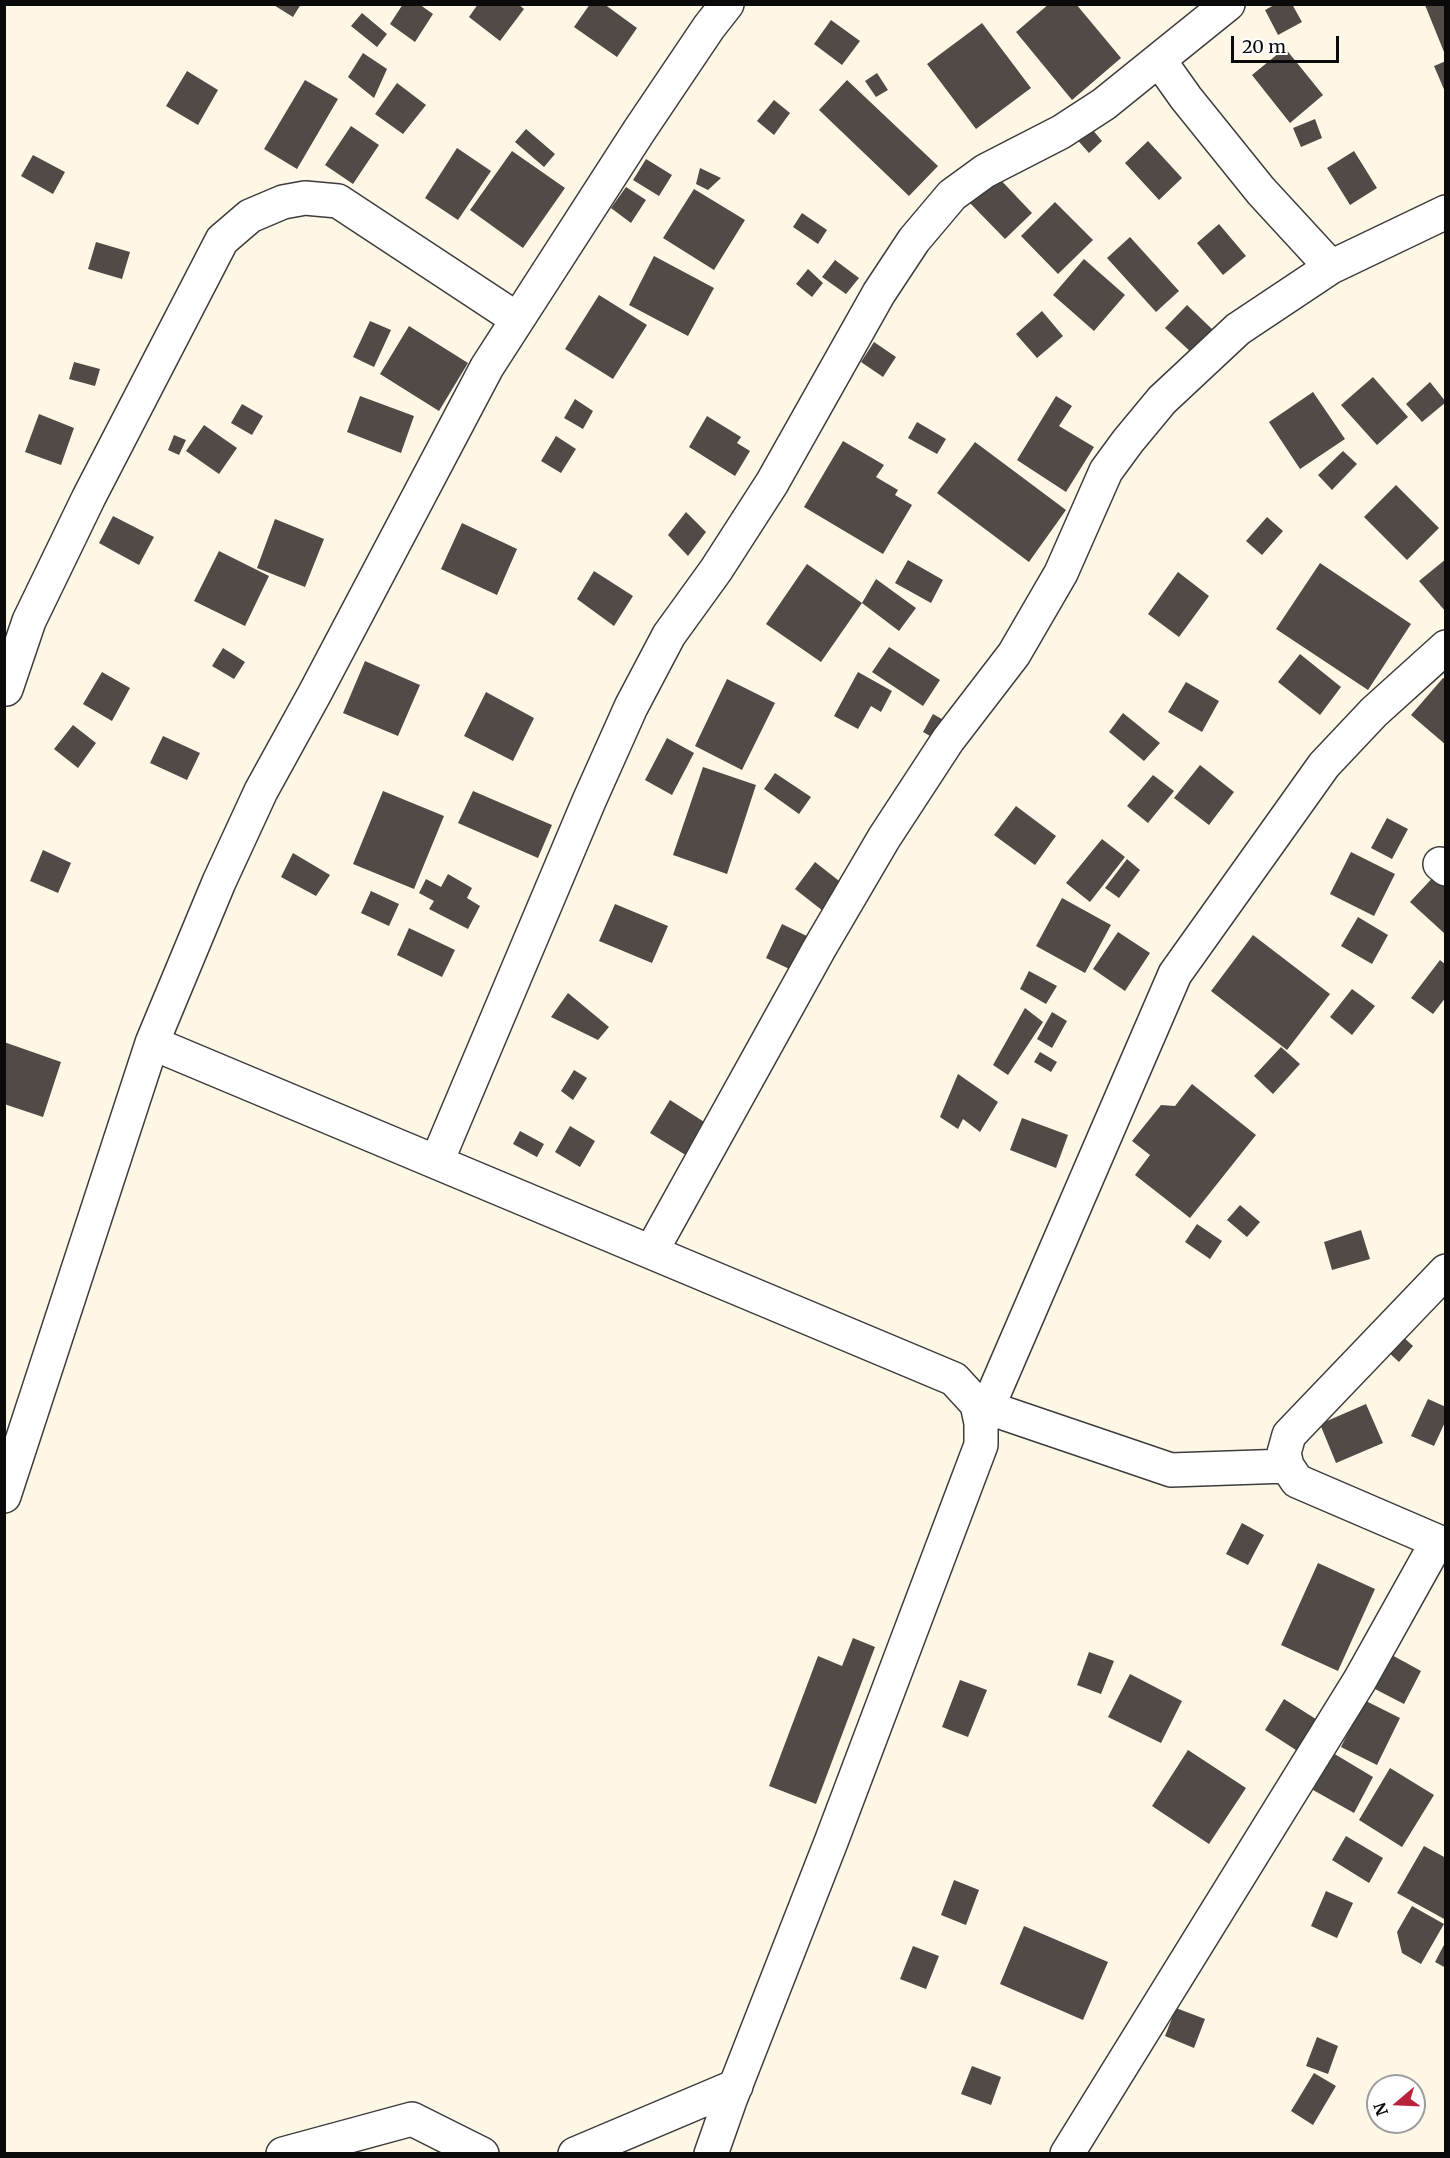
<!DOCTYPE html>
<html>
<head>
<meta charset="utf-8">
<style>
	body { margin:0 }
	#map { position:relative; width:1450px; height:2158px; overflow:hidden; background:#fff7e6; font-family:Merriweather,serif }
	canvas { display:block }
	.frame { position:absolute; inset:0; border:6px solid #0a0a0a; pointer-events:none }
	.north { position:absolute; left:1366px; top:2074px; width:60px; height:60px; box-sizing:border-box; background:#fff; border:2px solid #9d9d9d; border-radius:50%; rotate:251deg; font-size:16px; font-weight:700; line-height:24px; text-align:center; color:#0a0a0a }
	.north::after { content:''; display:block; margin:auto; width:21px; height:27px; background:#b8243c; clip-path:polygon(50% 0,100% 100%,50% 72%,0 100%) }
	.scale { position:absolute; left:1231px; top:36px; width:108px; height:27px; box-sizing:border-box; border:3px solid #0a0a0a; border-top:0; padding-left:8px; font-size:18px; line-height:21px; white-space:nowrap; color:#0a0a0a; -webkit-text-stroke:4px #fff; paint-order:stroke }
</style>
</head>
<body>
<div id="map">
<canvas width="1450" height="2158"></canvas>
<div class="frame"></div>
<div class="north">N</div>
<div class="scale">20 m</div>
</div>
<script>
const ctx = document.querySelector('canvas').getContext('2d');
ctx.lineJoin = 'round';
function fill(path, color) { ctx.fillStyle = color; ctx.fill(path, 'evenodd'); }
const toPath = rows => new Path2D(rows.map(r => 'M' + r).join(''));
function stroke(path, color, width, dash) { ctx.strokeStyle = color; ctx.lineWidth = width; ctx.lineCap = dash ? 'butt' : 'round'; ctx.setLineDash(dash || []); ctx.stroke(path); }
fill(toPath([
	[272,4,301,4,293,17],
	[403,4,419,4,433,14,415,42,390,24],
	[478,4,518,4,524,9,500,41,469,17],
	[590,4,604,4,637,28,617,57,574,27],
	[1049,4,1076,4,1121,58,1072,100,1016,32],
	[1276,4,1292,4,1302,22,1278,35,1265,10],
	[1425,5,1446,5,1446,52,1444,52],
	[362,13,387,34,377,47,351,26],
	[831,20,860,41,842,65,814,44],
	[982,23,1031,88,976,129,927,64],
	[1285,48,1323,95,1290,123,1252,75],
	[363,53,387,69,374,98,348,77],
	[1446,61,1446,94,1434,66],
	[187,71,218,90,198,125,166,106],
	[877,73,888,90,876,97,865,81],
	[305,80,338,99,297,169,264,149],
	[847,80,938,166,909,196,819,110],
	[397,83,426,105,403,134,375,114],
	[774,100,790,113,774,135,757,121],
	[1315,119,1322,138,1301,147,1293,128],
	[1087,123,1102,141,1089,153,1073,135],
	[351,126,379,145,353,184,325,165],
	[526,129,555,154,544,167,515,142],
	[1148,141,1182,178,1159,200,1125,163],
	[457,148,491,171,458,220,425,198],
	[512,151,565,188,523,248,470,210],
	[1354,151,1377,188,1350,205,1327,168],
	[33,155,65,172,53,194,21,176],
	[646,159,672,175,659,196,633,180],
	[700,168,721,178,708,190,696,184],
	[997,176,1032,213,1005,239,969,202],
	[626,187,646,200,631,223,611,208],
	[694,189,745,220,714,270,663,238],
	[1055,202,1093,240,1058,274,1021,236],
	[802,213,827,230,818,244,793,227],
	[1219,224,1246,256,1223,275,1197,243],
	[1130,237,1179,291,1156,312,1107,258],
	[96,242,130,252,122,279,88,269],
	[654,256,714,288,688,336,629,305],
	[1084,259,1125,295,1094,331,1053,295],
	[835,260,859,278,846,294,822,277],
	[808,269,823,283,812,297,796,284],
	[599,295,647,325,613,379,565,349],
	[1187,305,1214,331,1192,353,1165,328],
	[1042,311,1063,336,1037,358,1016,334],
	[370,321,391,330,374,367,353,357],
	[409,326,468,363,439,411,380,374],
	[874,342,896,357,883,377,861,362],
	[74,362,100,369,95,386,69,379],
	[1373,377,1408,417,1377,445,1341,405],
	[1430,382,1446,402,1422,422,1406,404],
	[1313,392,1345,439,1300,469,1269,422],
	[360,396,414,416,401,453,347,432],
	[1056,396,1072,406,1059,426,1094,447,1066,492,1017,460],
	[575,399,593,411,583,429,564,418],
	[242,404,263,416,252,435,231,423],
	[39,414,74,428,61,465,25,452],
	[707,416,741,437,737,443,750,451,735,476,689,447],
	[917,422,946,439,937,454,908,438],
	[204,425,237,448,219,474,186,451],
	[174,435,186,440,179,455,168,450],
	[556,436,576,449,561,473,541,461],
	[843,441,884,465,876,477,898,490,895,495,912,505,883,554,804,507],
	[975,442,1066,510,1029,562,937,493],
	[1343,451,1357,464,1332,490,1318,475],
	[1396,485,1439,528,1407,560,1364,517],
	[686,512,706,532,688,556,668,535],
	[113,516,154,537,139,565,99,543],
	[1267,517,1283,531,1262,555,1246,541],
	[275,519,324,539,305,587,257,568],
	[462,523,517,549,497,595,441,569],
	[219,551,269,576,245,626,194,601],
	[1446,559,1446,612,1419,581],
	[908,560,943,580,931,603,895,583],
	[1320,563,1411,624,1368,690,1276,629],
	[807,564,862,603,821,662,766,624],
	[594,571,633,596,614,626,577,599],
	[1178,572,1209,596,1179,637,1148,614],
	[876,579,916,608,899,631,862,603],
	[889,647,940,680,923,706,872,672],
	[223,648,245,662,234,679,212,666],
	[1300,654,1341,687,1320,715,1278,682],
	[365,661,420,685,398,736,343,713],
	[102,672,130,688,112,721,83,704],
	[858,672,892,691,881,712,871,706,858,729,834,716],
	[1443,678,1446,679,1446,745,1411,715],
	[727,679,775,703,742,770,695,746],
	[1186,682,1219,701,1202,732,1168,712],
	[486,692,534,718,513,761,464,736],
	[1123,713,1160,743,1144,761,1109,732],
	[933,714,949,723,939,741,923,732],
	[73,725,96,743,78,768,54,749],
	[163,736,200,753,187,780,150,763],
	[667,738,694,753,672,795,645,780],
	[1200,765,1234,792,1209,825,1174,798],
	[703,767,756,785,727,874,673,855],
	[775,773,811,797,799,814,764,789],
	[1153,775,1174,791,1148,823,1127,806],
	[383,791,444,816,414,889,353,864],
	[473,791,552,825,538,858,458,823],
	[1016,806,1056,836,1035,865,994,835],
	[1387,818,1408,829,1392,859,1371,848],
	[1102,839,1125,857,1090,902,1066,883],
	[43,850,71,863,58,893,30,881],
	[1351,852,1395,874,1374,916,1330,894],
	[293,853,330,875,316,896,281,877],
	[1127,859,1140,870,1119,898,1105,888],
	[815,862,843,884,823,911,795,889],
	[1438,872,1446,879,1446,931,1444,933,1410,902],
	[448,874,472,888,467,898,480,906,468,929,429,909,434,901,419,893,426,879,441,887],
	[371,891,399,904,389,926,361,913],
	[1062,898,1111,925,1085,973,1036,946],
	[615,904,668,926,652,963,599,941],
	[1358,917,1388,935,1372,964,1341,946],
	[782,924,813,939,798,973,766,958],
	[409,928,455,950,442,977,397,955],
	[1118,932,1150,953,1125,991,1093,969],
	[1253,935,1330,994,1287,1050,1211,991],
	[1440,960,1446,965,1446,997,1433,1014,1411,998],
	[1029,971,1057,986,1046,1004,1020,989],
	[1352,989,1375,1006,1352,1035,1330,1017],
	[568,993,609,1027,598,1040,551,1017],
	[1025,1008,1043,1022,1008,1075,993,1065],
	[1052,1012,1067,1021,1052,1048,1037,1039],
	[4,1042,61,1062,43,1117,4,1104],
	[1281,1047,1300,1064,1273,1094,1254,1076],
	[1040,1052,1057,1062,1051,1072,1034,1062],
	[574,1070,587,1078,573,1100,561,1091],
	[958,1074,998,1102,980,1132,963,1119,958,1129,940,1117],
	[1192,1084,1256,1135,1190,1218,1135,1175,1150,1155,1132,1141,1161,1105,1175,1106],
	[670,1100,712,1127,692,1159,650,1133],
	[1022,1118,1068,1135,1056,1168,1010,1150],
	[570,1126,595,1141,580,1167,555,1152],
	[520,1131,544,1144,537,1157,513,1144],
	[1240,1205,1260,1222,1247,1237,1227,1220],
	[1197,1224,1222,1241,1210,1259,1185,1242],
	[1361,1230,1370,1259,1332,1270,1324,1242],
	[1400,1334,1413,1346,1399,1362,1386,1350],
	[1428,1399,1446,1407,1446,1420,1434,1446,1411,1436],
	[1366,1404,1383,1443,1336,1463,1320,1424],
	[1242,1523,1264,1535,1248,1565,1226,1554],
	[1318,1563,1375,1589,1338,1671,1281,1645],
	[853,1638,875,1647,816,1804,769,1786,818,1656,842,1666],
	[1089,1652,1114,1661,1101,1694,1077,1685],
	[1390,1654,1421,1671,1404,1704,1373,1688],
	[1130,1674,1182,1701,1161,1743,1108,1717],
	[960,1680,987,1690,968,1737,942,1727],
	[1284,1699,1319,1721,1299,1752,1265,1730],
	[1364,1700,1400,1718,1377,1765,1341,1747],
	[1188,1750,1246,1788,1209,1844,1152,1806],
	[1333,1753,1373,1777,1354,1813,1313,1790],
	[1390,1768,1434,1795,1402,1847,1359,1820],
	[1346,1836,1383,1858,1369,1883,1332,1860],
	[1424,1846,1446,1858,1446,1920,1397,1893],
	[954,1880,979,1890,966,1925,941,1915],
	[1326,1891,1353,1903,1337,1938,1311,1926],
	[1412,1906,1444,1924,1421,1964,1402,1953,1397,1932],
	[1024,1926,1108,1962,1083,2020,1000,1984],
	[1446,1941,1446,1968,1435,1962],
	[913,1946,939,1956,926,1989,900,1979],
	[1176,2008,1205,2019,1194,2048,1165,2036],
	[1317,2037,1338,2046,1328,2074,1306,2066],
	[972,2066,1001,2077,991,2105,961,2094],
	[1314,2073,1336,2086,1313,2125,1291,2111]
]), '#524a46');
const minor = toPath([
	[1159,60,1186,98,1261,191,1331,267],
	[6,689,29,621,89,497,222,240,250,216,283,202,305,198,338,201,517,319],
	[1440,864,1446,869],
	[152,1043,954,1379,977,1404,981,1423,981,1445,831,1842,730,2100,711,2154],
	[437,1161,589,801,631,707,669,635,716,570,772,483,879,293,914,240,952,195,985,171,1061,132,1104,104,1228,4],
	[651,1252,819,949,884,838,948,740,1014,654,1061,573,1106,471,1128,441,1162,400,1238,329,1331,267,1446,212],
	[1446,1271,1289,1435,1284,1453,1287,1466,1297,1481,1446,1545],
	[977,1404,1171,1470,1287,1466],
	[981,1423,1175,974,1324,765,1374,712,1446,647],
	[4,1496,152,1043,219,882,261,791,315,693,487,367,639,131,709,27,727,4],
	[283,2154,412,2119,482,2154],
	[575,2154,736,2086],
	[1067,2154,1360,1680,1437,1542]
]);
stroke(minor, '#3d3d3d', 36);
stroke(minor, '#fff', 33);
</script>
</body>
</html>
